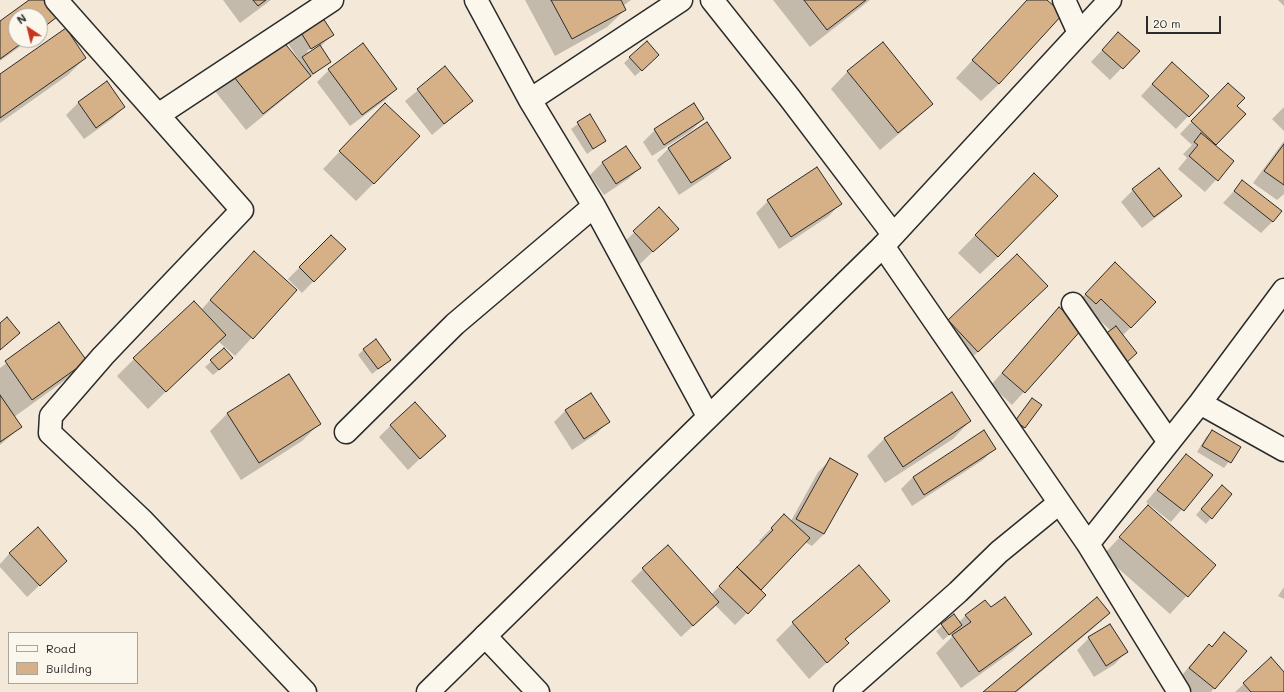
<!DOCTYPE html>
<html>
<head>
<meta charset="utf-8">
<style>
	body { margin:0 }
	#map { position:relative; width:1284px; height:692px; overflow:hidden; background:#f4e9d8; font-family:Mali,sans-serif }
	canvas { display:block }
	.legend { position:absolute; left:8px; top:632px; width:130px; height:52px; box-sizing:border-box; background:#fbf7ec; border:1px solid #a8a59f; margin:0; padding:5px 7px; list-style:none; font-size:12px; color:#2b2b2b }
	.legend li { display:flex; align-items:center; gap:8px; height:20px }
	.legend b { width:20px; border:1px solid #a8a59f }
	.north { position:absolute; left:8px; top:8px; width:40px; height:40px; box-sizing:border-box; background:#fbf7ec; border:1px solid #a8a59f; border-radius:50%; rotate:325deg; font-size:11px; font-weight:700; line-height:16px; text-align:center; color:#2b2b2b }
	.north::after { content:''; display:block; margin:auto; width:14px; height:18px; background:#c8321e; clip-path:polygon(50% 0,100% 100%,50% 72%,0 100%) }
	.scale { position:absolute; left:1146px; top:16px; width:75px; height:18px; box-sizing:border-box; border:2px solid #2b2b2b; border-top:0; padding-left:5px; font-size:12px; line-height:14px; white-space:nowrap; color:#2b2b2b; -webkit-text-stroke:3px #fbf7ec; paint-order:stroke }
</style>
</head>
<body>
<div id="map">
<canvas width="1284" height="692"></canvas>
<ul class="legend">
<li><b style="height:5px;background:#fbf7ec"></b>Road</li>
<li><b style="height:11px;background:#d6b087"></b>Building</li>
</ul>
<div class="north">N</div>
<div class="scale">20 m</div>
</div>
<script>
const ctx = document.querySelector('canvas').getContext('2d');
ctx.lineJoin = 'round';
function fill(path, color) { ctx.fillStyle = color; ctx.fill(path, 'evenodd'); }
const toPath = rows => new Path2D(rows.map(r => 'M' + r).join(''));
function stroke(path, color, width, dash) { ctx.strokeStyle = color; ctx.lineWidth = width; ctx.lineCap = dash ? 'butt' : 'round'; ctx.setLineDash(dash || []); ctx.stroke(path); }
fill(toPath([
	[30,0,43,0,56,17,40,32,40,16,16,16,16,40,29,40,0,61,0,22],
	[223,0,271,0,240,23],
	[525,0,631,0,623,6,625,10,607,27,555,56],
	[773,0,870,0,810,47],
	[1028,0,1046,0,999,84,981,101,956,78],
	[1278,0,1284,0,1284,6],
	[297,27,332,35,320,47,329,62,246,130,215,91,232,74,299,60,285,39],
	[320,43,320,45,308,53,307,51],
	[1107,45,1138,51,1110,80,1091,62],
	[630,57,652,61,635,76,624,63],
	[85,58,68,75,0,123,0,76],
	[445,68,472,101,432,135,405,101],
	[329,70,396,89,384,101,350,126,317,82],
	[848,71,932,104,914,121,880,150,831,89],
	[1160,75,1207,96,1176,129,1141,96],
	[107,82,124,107,112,119,84,139,66,115,78,103],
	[1216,96,1236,106,1244,114,1214,145,1233,161,1205,192,1178,169,1187,158,1183,154,1192,145,1180,134],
	[385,104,374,183,356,201,323,169],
	[1284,107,1284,131,1272,119],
	[589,116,605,141,587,154,571,129],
	[703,119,691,131,652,156,643,142,655,130],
	[1284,141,1284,194,1277,200,1253,183],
	[626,147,640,168,628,179,604,195,590,175,602,163],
	[669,148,729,158,717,170,679,195,657,160],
	[1243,181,1273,221,1261,233,1223,203],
	[1133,190,1180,196,1168,208,1142,228,1121,202],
	[1017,192,998,257,980,274,958,253],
	[768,201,840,204,829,216,779,249,756,213],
	[659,209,665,240,640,264,622,244],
	[331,236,345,249,302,293,288,279],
	[1017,255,1047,286,960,369,931,338],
	[237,270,296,290,235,356,218,341,148,409,117,376,134,359,201,310],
	[1103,276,1131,327,1122,336,1136,353,1119,368,1111,331,1089,310,1074,306],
	[1048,320,1082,328,1012,405,991,385],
	[59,324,85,361,68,378,14,417,21,427,0,445,0,368],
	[364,349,390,360,372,374,358,355],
	[224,350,226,364,213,375,205,367],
	[288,375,319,424,302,441,241,480,210,431,227,414],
	[952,394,970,421,953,439,885,483,867,456,884,439],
	[1032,399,1024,428,1019,433,1010,427],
	[566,410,608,422,596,434,572,450,554,422],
	[391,425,444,436,408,470,379,437],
	[1212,431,1240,447,1224,468,1197,452,1206,437],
	[995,448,983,460,912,506,901,489,913,477],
	[1186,455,1211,475,1171,522,1146,502],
	[830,460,824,534,812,546,805,542,759,590,747,613,735,625,715,605,681,637,631,581,643,569,711,595,761,543,759,541,784,515,791,521,818,472],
	[1216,492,1211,518,1206,524,1196,515],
	[1148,507,1214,566,1170,614,1103,555],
	[10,553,54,572,27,597,0,567,0,564],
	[1284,587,1284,599,1278,596],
	[888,601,845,640,848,643,809,679,776,640,793,623],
	[990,608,1031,633,1013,651,961,688,936,653,952,637,950,634,943,640,936,631,954,616,959,622,966,615],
	[1109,613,1091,630,1017,692,984,692],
	[1109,625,1126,652,1115,664,1094,677,1077,650,1089,638],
	[1224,634,1245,652,1211,692,1192,692,1178,680,1197,657,1209,645,1211,647],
	[1271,659,1284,673,1284,692,1235,692]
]), '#0003');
const building = toPath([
	[29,0,44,0,57,17,40,30,40,16,16,16,16,40,26,40,0,59,0,21,29,0],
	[253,0,266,0,258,6,253,0],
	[551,0,621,0,626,10,572,39,551,0],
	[804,0,866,0,827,30,804,0],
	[1027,0,1047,0,1063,14,999,84,972,60,1027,0],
	[319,12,334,35,311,49,297,26,319,12],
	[66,28,86,58,0,118,0,74,66,28],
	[1118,32,1140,51,1123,69,1102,50,1118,32],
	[279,36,311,76,263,114,231,73,279,36],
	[647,41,659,55,642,71,629,57,647,41],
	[883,42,933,104,898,133,847,71,883,42],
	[363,43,397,89,362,115,328,69,363,43],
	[320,45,331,62,313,74,302,57,320,45],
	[1172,62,1209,96,1189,117,1152,84,1172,62],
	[445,66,473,101,444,124,417,89,445,66],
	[107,81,125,107,96,128,78,102,107,81],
	[1228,83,1245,98,1237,106,1246,114,1216,145,1191,121,1228,83],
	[385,103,420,136,374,184,339,151,385,103],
	[694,103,704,119,664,145,654,129,694,103],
	[590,114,606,141,593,149,577,122,590,114],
	[707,122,731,158,691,183,668,148,707,122],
	[1201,133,1234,161,1218,181,1189,156,1198,145,1194,142,1201,133],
	[1284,144,1284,185,1264,171,1284,144],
	[626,146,641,168,616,184,602,162,626,146],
	[817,167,842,204,791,237,767,200,817,167],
	[1159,168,1182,196,1154,217,1132,189,1159,168],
	[1034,173,1058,196,998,257,975,235,1034,173],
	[1242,180,1282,211,1273,222,1234,191,1242,180],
	[659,207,679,229,653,252,633,231,659,207],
	[331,235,346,249,314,282,299,267,331,235],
	[254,251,297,290,253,339,210,300,254,251],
	[1017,254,1048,286,978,352,948,320,1017,254],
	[1115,262,1156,302,1131,328,1101,299,1096,304,1085,294,1115,262],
	[194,301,226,335,166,392,133,358,194,301],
	[1059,307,1083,328,1025,393,1002,373,1059,307],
	[7,317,20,333,0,350,0,323,7,317],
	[59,322,87,361,32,400,5,361,59,322],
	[1116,326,1137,353,1126,363,1104,335,1116,326],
	[376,339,391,360,378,369,363,349,376,339],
	[224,348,233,358,219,370,210,360,224,348],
	[289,374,321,424,259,463,227,413,289,374],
	[952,392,971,421,903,467,884,438,952,392],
	[591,393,610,422,584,439,565,410,591,393],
	[0,395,22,427,0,442,0,395],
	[1032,398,1042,405,1025,428,1015,421,1032,398],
	[415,402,446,436,420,459,390,425,415,402],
	[984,430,996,449,924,495,913,477,984,430],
	[1212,430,1241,447,1231,463,1202,446,1212,430],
	[1186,454,1213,475,1184,511,1157,490,1186,454],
	[830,458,858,474,824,534,796,519,830,458],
	[1222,485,1232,494,1212,519,1201,509,1222,485],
	[1148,505,1216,565,1188,597,1119,537,1148,505],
	[784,514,810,538,761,590,737,567,773,530,771,528,784,514],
	[38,527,67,561,40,586,9,553,38,527],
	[668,545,719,602,693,626,642,568,668,545],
	[859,565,890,601,845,639,849,643,827,663,792,622,859,565],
	[737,567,766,595,748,614,719,586,737,567],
	[1005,597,1032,634,979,672,952,635,971,622,965,615,985,600,991,607,1005,597],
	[1097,597,1110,613,1015,692,983,692,1097,597],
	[954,614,962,625,949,635,941,624,954,614],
	[1110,624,1128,652,1106,666,1088,637,1110,624],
	[1224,632,1247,651,1215,689,1189,668,1209,644,1212,647,1224,632],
	[1271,657,1284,672,1284,692,1251,692,1243,683,1271,657]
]);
fill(building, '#d6b087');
stroke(building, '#2b2b2b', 1);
const street = toPath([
	[56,0,158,115,332,0],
	[476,0,530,100,594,206,708,416],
	[712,0,789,97,893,234],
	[1064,0,1079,33],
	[530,100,681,0],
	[158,115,242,210,103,356,51,416,50,433,143,521,305,692],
	[883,246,1088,544,1179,692],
	[1073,304,1169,442],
	[1200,403,1284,450],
	[346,432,455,324,594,206],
	[1088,544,1200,403,1284,290],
	[485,636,538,692],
	[845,692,958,592,999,552,1059,503]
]);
const secondary = toPath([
	[428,692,883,246,1110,0]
]);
stroke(street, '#2b2b2b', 25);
stroke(secondary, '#2b2b2b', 25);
stroke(street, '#fbf7ec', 22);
stroke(secondary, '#fbf7ec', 22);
</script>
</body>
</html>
